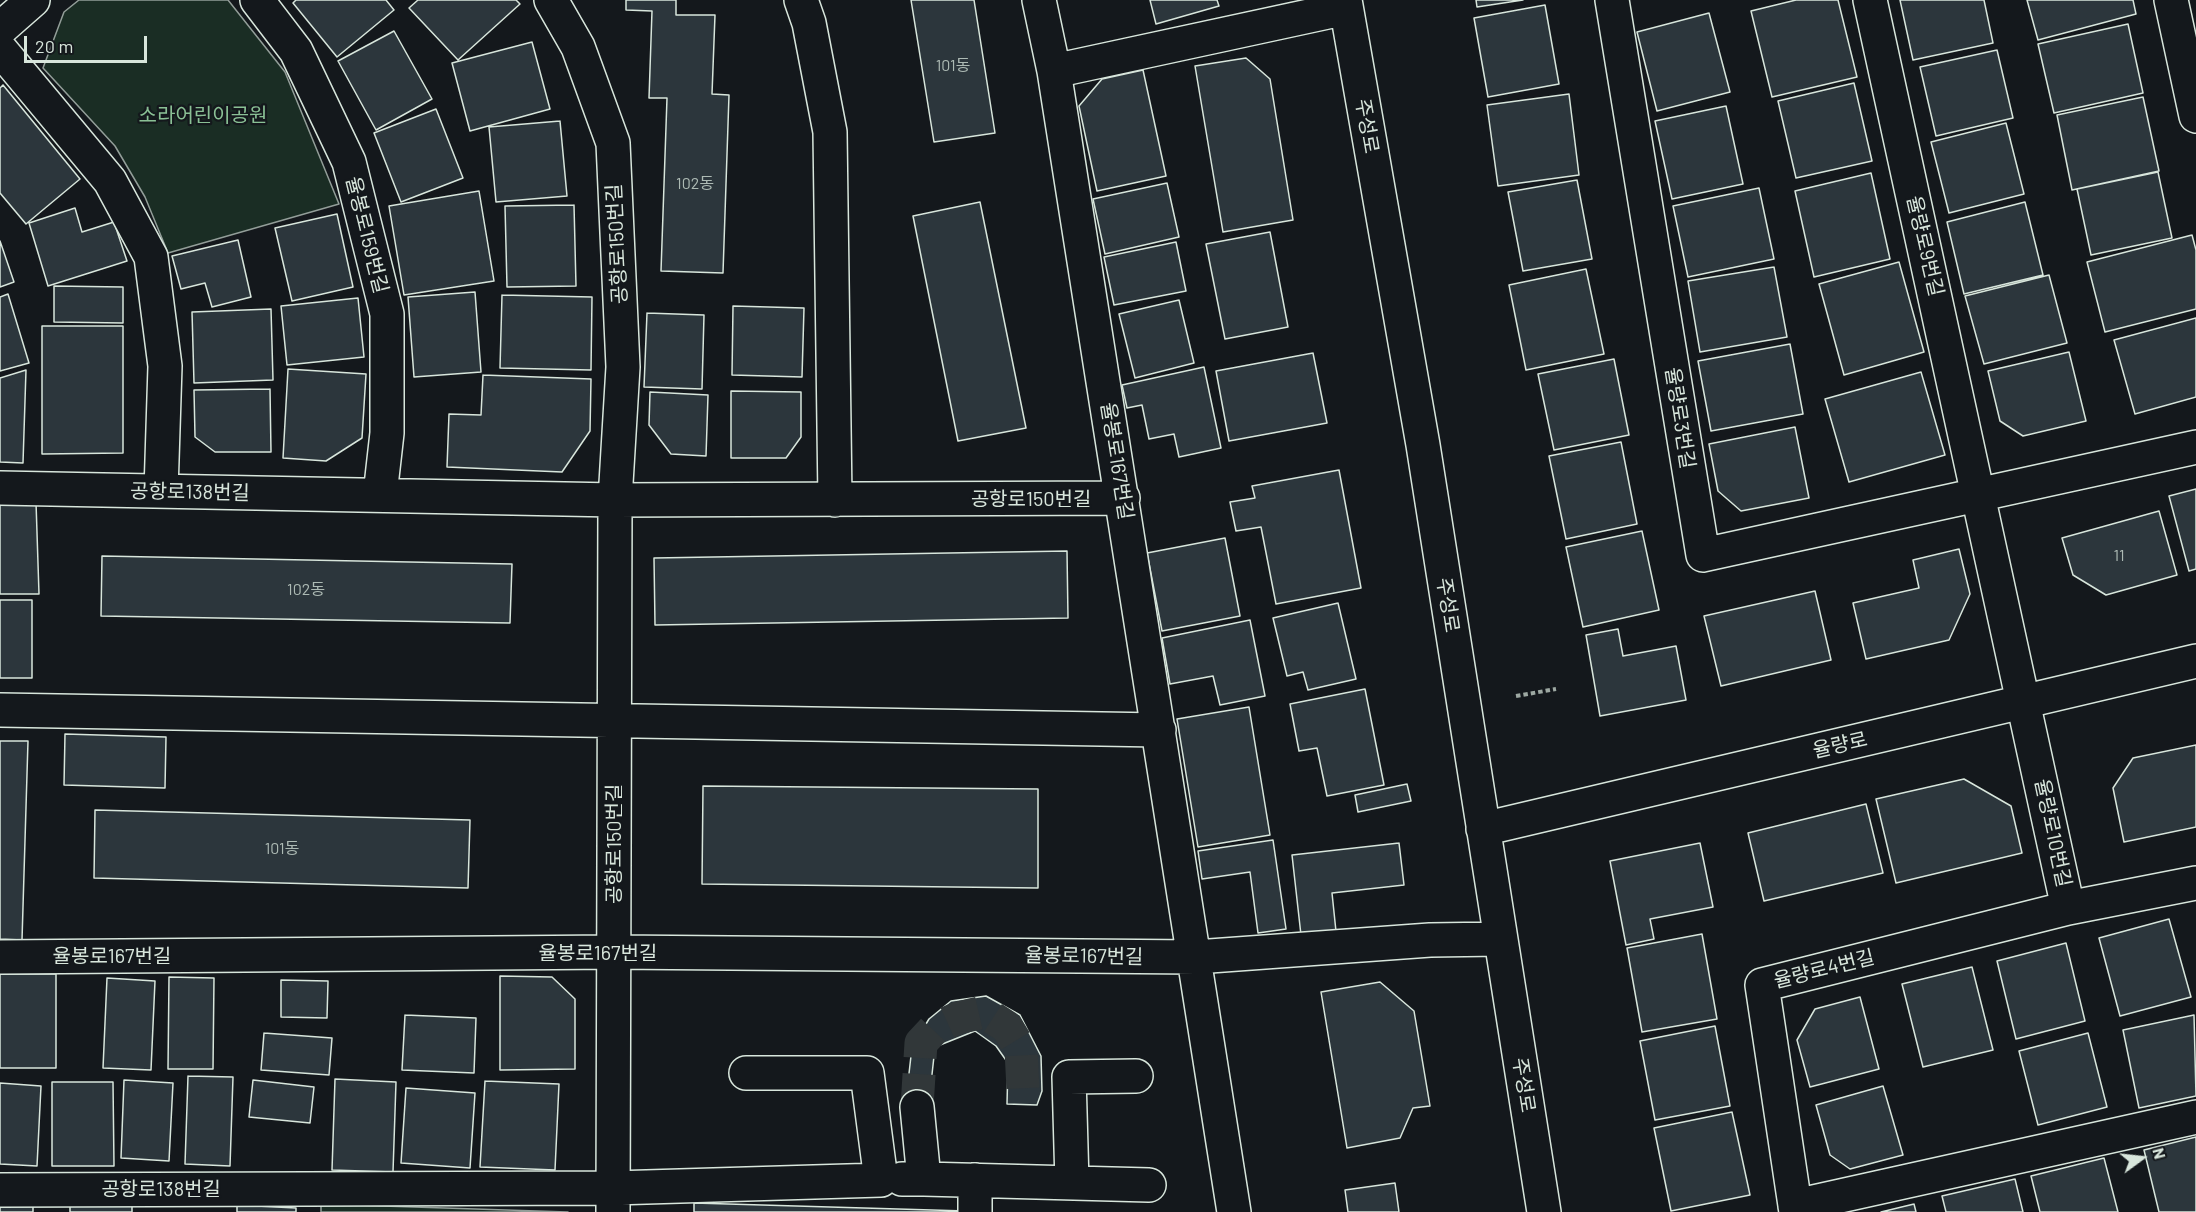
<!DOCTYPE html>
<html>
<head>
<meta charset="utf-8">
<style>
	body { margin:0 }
	#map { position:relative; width:2196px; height:1212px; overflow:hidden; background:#14181c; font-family:Barlow,sans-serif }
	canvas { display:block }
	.north { position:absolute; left:2112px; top:1128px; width:60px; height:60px; -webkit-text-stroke:4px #14181c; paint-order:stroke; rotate:75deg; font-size:16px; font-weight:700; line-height:24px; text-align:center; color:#d8e6dc }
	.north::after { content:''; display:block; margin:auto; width:21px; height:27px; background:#d8e6dc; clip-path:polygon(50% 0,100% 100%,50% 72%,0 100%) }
	.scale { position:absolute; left:24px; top:36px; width:123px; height:27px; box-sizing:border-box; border:3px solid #d8e6dc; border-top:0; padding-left:8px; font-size:18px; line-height:21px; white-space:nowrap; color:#d8e6dc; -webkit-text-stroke:4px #14181c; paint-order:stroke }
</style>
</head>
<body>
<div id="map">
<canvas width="2196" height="1212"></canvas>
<div class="north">N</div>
<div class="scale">20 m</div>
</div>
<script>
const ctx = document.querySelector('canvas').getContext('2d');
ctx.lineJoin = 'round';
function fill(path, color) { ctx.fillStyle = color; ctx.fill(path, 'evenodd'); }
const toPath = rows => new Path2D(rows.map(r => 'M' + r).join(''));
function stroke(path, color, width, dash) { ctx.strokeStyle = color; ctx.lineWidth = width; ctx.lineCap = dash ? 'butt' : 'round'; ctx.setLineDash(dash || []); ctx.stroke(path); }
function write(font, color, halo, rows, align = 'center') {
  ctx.font = font + ' Barlow,"Noto Sans KR",sans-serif'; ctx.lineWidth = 4.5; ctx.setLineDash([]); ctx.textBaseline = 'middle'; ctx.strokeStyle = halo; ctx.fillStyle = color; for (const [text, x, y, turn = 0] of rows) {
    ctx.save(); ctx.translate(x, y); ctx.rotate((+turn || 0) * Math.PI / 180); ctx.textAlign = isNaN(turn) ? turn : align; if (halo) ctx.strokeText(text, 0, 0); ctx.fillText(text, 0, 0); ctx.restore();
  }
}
const green = toPath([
	[79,0,228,0,285,72,339,204,168,253,145,197,115,146,43,68,64,12,79,0],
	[321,1204,568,1212,321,1212,321,1204]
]);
fill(green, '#1a2d24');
stroke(green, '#939e99', 1.5);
const building = toPath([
	[296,0,386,0,394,10,337,57,293,3,296,0],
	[418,0,516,0,520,4,458,60,409,8,418,0],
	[626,0,676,0,676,15,715,15,712,94,729,95,723,273,661,271,667,98,649,98,652,11,626,10,626,0],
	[911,0,974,0,995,133,934,142,911,0],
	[1150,0,1217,0,1219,6,1156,24,1150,0],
	[1476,0,1523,0,1477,7,1476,0],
	[1796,0,1838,0,1857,77,1772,97,1751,11,1796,0],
	[1900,0,1984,0,1993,43,1913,60,1900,0],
	[2027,0,2133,0,2136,14,2038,40,2027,0],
	[1545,5,1559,84,1488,97,1474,18,1545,5],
	[1709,13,1730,92,1657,111,1637,32,1709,13],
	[2128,24,2143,93,2054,113,2038,44,2128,24],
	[394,31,432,99,376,130,338,61,394,31],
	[532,42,550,109,470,131,452,63,532,42],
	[1997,50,2013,118,1936,136,1920,67,1997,50],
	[1246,58,1270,79,1293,220,1223,232,1195,66,1246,58],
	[1143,70,1166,176,1097,191,1079,106,1102,79,1143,70],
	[1854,83,1872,161,1796,178,1778,101,1854,83],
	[3,85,80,179,26,224,0,193,0,88,3,85],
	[1569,94,1579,175,1498,186,1487,105,1569,94],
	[2143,97,2159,171,2072,190,2057,115,2143,97],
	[1726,106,1743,184,1672,199,1655,121,1726,106],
	[436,109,463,178,401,202,374,133,436,109],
	[560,121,567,196,496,202,489,127,560,121],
	[2006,123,2024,194,1949,213,1931,142,2006,123],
	[2158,172,2172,238,2091,255,2077,189,2158,172],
	[1871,173,1890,259,1814,277,1795,191,1871,173],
	[1577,180,1592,259,1523,271,1508,192,1577,180],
	[1167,183,1179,237,1105,254,1093,199,1167,183],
	[1759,188,1774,259,1688,277,1673,206,1759,188],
	[479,191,494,281,404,295,389,206,479,191],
	[980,202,1026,428,958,441,913,216,980,202],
	[2025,202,2043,275,1964,294,1947,222,2025,202],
	[574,205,576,286,507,287,505,206,574,205],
	[75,208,82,232,114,222,127,261,48,286,29,223,75,208],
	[337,214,353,287,292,301,275,228,337,214],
	[1270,232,1288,327,1225,339,1206,244,1270,232],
	[2192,235,2196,250,2196,309,2105,332,2087,262,2192,235],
	[238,240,251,297,212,307,205,283,181,289,172,256,238,240],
	[0,241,14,282,0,287,0,241],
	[1176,242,1186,291,1114,305,1104,257,1176,242],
	[1899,262,1924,352,1844,375,1819,284,1899,262],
	[1774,267,1787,337,1700,352,1688,281,1774,267],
	[1586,269,1604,354,1526,370,1509,285,1586,269],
	[2049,275,2067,343,1984,364,1965,296,2049,275],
	[54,286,123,287,123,323,54,322,54,286],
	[475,292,481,372,414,377,408,297,475,292],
	[8,294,29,363,0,371,0,297,8,294],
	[502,295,592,297,591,370,500,368,502,295],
	[358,298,364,357,287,365,281,306,358,298],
	[1179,300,1194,363,1135,378,1119,314,1179,300],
	[733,306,804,308,802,377,732,375,733,306],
	[271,309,273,380,194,383,192,312,271,309],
	[647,313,704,315,702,389,644,387,647,313],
	[2196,318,2196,397,2135,414,2114,340,2196,318],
	[42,326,123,326,123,453,42,454,42,326],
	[1790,344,1803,414,1711,431,1698,361,1790,344],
	[2069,352,2086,421,2023,436,2000,421,1988,371,2069,352],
	[1313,353,1327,423,1229,441,1216,371,1313,353],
	[1614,359,1629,435,1554,450,1538,374,1614,359],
	[1204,367,1221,448,1179,457,1174,434,1149,439,1142,405,1127,408,1122,385,1204,367],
	[288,369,366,374,362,438,326,461,283,458,288,369],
	[26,370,23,463,0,462,0,378,26,370],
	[1921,372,1945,455,1849,482,1825,399,1921,372],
	[483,375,591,379,590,431,562,472,447,467,449,414,481,415,483,375],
	[270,389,271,452,215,452,195,437,194,390,270,389],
	[731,391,801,392,801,437,786,458,731,458,731,391],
	[650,392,708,395,706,456,671,454,649,425,650,392],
	[1795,427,1809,498,1741,511,1718,491,1709,444,1795,427],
	[1621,442,1637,524,1566,539,1549,456,1621,442],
	[1339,470,1361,588,1276,604,1261,527,1236,531,1230,502,1255,498,1252,486,1339,470],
	[2196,489,2196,569,2189,571,2169,496,2196,489],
	[36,502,39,594,0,594,0,503,36,502],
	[2159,511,2177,575,2106,595,2073,575,2062,538,2159,511],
	[1642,531,1659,610,1583,627,1566,547,1642,531],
	[1225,538,1240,616,1162,631,1147,553,1225,538],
	[1959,549,1970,594,1949,640,1866,659,1853,603,1919,588,1913,560,1959,549],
	[1067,551,1068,618,655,625,654,558,1067,551],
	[102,556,512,564,510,623,101,616,102,556],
	[1815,591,1831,660,1721,686,1704,616,1815,591],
	[0,600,32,600,32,678,0,678,0,600],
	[1338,603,1356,679,1308,690,1303,672,1287,676,1273,618,1338,603],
	[1250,620,1265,696,1220,705,1213,676,1170,684,1162,638,1250,620],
	[1618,629,1623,656,1676,646,1686,700,1600,716,1586,635,1618,629],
	[1365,689,1384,785,1327,796,1317,748,1299,751,1290,704,1365,689],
	[1249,707,1270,835,1198,847,1177,719,1249,707],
	[65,734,166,737,165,788,64,785,65,734],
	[0,741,28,741,22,940,0,939,0,741],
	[2196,745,2196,827,2124,842,2113,788,2133,758,2196,745],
	[1964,779,2011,806,2022,853,1896,883,1876,799,1964,779],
	[1407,784,1411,801,1358,812,1355,795,1407,784],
	[703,786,1038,789,1038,888,702,884,703,786],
	[1866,804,1883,873,1764,901,1748,833,1866,804],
	[95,810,470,820,468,888,94,878,95,810],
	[1273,840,1286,929,1258,933,1250,872,1202,879,1198,851,1273,840],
	[1399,843,1404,885,1332,893,1337,941,1302,944,1292,855,1399,843],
	[1700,843,1713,907,1650,919,1654,939,1626,945,1610,861,1700,843],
	[2169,919,2191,997,2120,1016,2099,938,2169,919],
	[1702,934,1717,1019,1642,1032,1627,948,1702,934],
	[2066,943,2085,1021,2016,1039,1997,961,2066,943],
	[1972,967,1993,1050,1923,1067,1902,984,1972,967],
	[0,974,56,974,56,1068,0,1068,0,974],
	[500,976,552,977,575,999,575,1069,500,1070,500,976],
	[169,977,214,978,213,1069,168,1069,169,977],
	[107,978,155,981,151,1070,103,1068,107,978],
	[281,980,328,981,327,1018,281,1017,281,980],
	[1380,982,1414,1011,1430,1106,1413,1108,1400,1138,1347,1148,1321,992,1380,982],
	[986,996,1020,1015,1041,1056,1042,1091,1037,1105,1007,1104,1008,1063,996,1046,975,1031,935,1047,929,1102,906,1100,912,1047,929,1019,951,1001,986,996],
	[1860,997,1879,1069,1810,1087,1797,1040,1815,1009,1860,997],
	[405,1015,476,1018,474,1073,402,1070,405,1015],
	[2194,1015,2196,1096,2139,1108,2123,1030,2194,1015],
	[1715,1026,1730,1106,1655,1120,1640,1041,1715,1026],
	[264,1033,332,1038,329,1075,261,1070,264,1033],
	[2088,1033,2107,1107,2038,1125,2019,1051,2088,1033],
	[188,1076,233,1077,230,1166,185,1164,188,1076],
	[335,1079,396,1082,393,1172,332,1170,335,1079],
	[124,1080,173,1083,169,1161,121,1158,124,1080],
	[253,1080,314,1087,310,1123,249,1117,253,1080],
	[485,1081,559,1084,555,1170,480,1167,485,1081],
	[52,1082,113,1082,114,1166,52,1166,52,1082],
	[0,1083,41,1086,37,1166,0,1164,0,1083],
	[1883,1086,1903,1155,1850,1169,1830,1155,1816,1105,1883,1086],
	[406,1088,475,1093,470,1168,401,1163,406,1088],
	[1732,1112,1750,1195,1671,1211,1654,1128,1732,1112],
	[2196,1137,2196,1212,2159,1212,2144,1150,2196,1137],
	[2104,1158,2118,1212,2040,1212,2031,1176,2104,1158],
	[2015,1179,2023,1212,1946,1212,1942,1196,2015,1179],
	[1395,1183,1399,1212,1348,1212,1345,1190,1395,1183],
	[0,1203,33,1203,33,1212,0,1212,0,1203],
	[694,1203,966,1211,966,1212,694,1212,694,1203],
	[70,1204,132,1204,132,1212,70,1212,70,1204],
	[1914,1204,1916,1212,1881,1212,1914,1204],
	[237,1205,296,1208,296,1212,237,1212,237,1205]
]);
fill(building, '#2c363c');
stroke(building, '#d8e6dc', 1.5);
stroke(toPath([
	[917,1107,921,1043,934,1029,958,1018,984,1012,1007,1027,1021,1050,1023,1089]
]), '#313739', 33, [33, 16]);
const minor = toPath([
	[257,0,296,51,349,162,387,314,387,433,380,495],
	[551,0,578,47,613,143,623,367,615,500,613,1212],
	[801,0,809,23,830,132,835,500],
	[1039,0,1054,71,1234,1212],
	[1345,0,1423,445,1544,1212],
	[1612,0,1703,555,2196,447],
	[1870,0,2068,908],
	[2171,0,2196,116],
	[0,29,33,0],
	[0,49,110,181,151,257,165,366,161,491],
	[1054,71,1346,8],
	[0,488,615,500,1123,498],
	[0,710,1159,730],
	[1483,829,2196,661],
	[0,957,614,952,1196,957,1430,940,1500,939],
	[902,1179,924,1179,917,1107],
	[924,1179,1149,1185],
	[975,1180,975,1212],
	[1072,1183,1069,1077,1136,1076],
	[0,1190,613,1188,881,1180,867,1073,746,1073],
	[1795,1206,2196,1117],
	[1796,1212,1762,985,2068,908,2196,883]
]);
stroke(minor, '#d8e6dc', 36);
stroke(toPath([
	[1516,696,1556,689]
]), '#9da8a2', 4, [4.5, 3]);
stroke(minor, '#14181c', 33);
write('16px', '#adbab4', null, [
	["101동",953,66],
	["102동",695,184],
	["11",2119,556],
	["102동",306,590],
	["101동",282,849]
]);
write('20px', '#8ac095', '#14181c', [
	["소라어린이공원",203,115]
]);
write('20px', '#d8e6dc', '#14181c', [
	["주성로",1367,126,80],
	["율봉로159번길",367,235,76],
	["공항로150번길",617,244,-93],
	["율량로9번길",1925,246,77],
	["율량로3번길",1680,418,81],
	["율봉로167번길",1117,461,81],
	["공항로138번길",190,492,1],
	["공항로150번길",1031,499],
	["주성로",1448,605,81],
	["율량로",1840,745,-13],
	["율량로10번길",2053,833,78],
	["공항로150번길",614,844,-90],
	["율봉로167번길",598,953],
	["율봉로167번길",112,956],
	["율봉로167번길",1084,956,1],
	["율량로4번길",1824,969,-14],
	["주성로",1524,1085,81],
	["공항로138번길",161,1189]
]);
</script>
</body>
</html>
